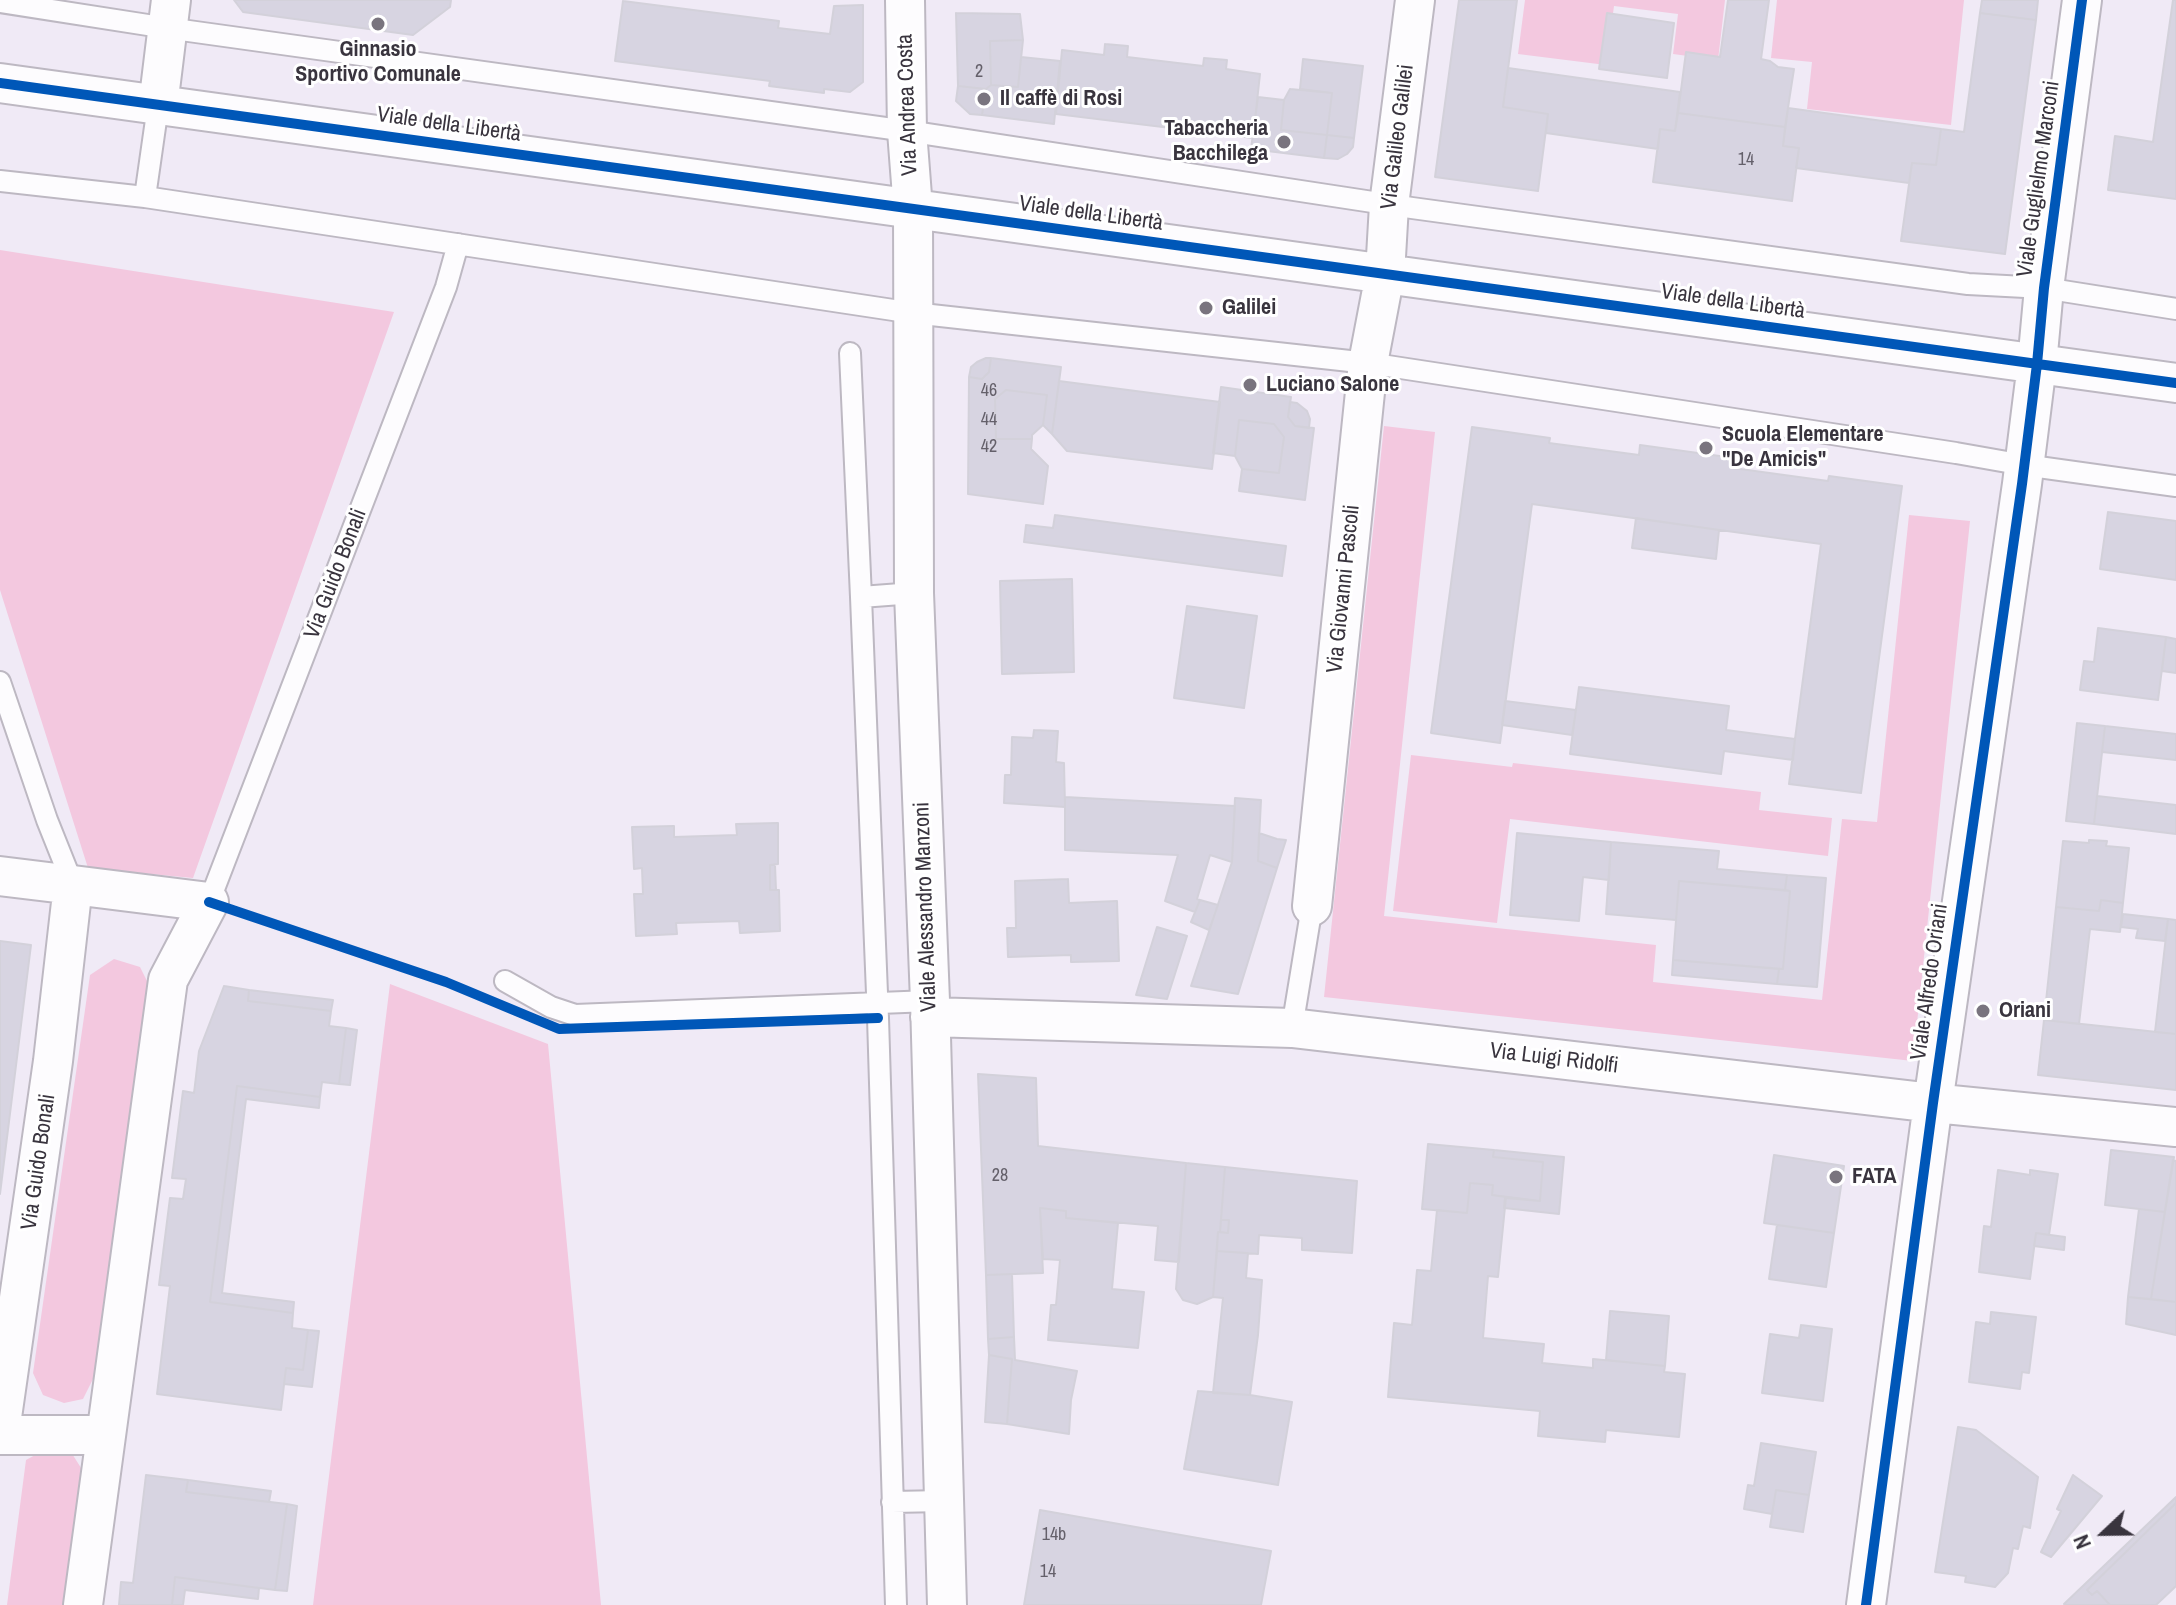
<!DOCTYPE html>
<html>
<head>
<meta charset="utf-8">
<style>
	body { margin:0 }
	#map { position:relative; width:2176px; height:1605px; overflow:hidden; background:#f0eaf6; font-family:"Archivo Narrow",sans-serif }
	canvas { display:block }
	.north { position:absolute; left:2064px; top:1493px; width:80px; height:80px; -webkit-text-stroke:6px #fff; paint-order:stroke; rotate:248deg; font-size:22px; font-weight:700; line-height:32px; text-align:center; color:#39343e }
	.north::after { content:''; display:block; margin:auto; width:28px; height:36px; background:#39343e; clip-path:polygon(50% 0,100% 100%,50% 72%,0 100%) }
</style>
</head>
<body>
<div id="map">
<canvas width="2176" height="1605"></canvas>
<div class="north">N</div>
</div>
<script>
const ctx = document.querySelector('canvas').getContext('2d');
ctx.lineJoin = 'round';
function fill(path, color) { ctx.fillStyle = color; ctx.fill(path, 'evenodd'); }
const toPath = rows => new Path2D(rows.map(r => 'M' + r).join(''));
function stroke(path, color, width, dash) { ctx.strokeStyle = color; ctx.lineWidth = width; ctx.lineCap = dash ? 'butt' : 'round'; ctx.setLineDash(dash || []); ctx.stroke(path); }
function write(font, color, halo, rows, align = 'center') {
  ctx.font = font + ' "Archivo Narrow",sans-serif'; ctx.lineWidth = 6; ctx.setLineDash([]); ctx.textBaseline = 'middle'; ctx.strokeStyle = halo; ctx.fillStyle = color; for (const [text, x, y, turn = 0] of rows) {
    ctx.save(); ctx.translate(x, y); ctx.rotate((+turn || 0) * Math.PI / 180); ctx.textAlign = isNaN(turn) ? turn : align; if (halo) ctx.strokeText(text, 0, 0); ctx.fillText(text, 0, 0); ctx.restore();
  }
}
fill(toPath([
	[1525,0,1725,0,1718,60,1673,54,1678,14,1614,6,1606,65,1518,54],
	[1777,0,1964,0,1951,125,1807,109,1812,62,1771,58],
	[0,250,394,312,193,878,88,868,0,590],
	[1384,426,1435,432,1384,916,1656,945,1653,982,1822,1000,1842,819,1877,822,1909,515,1970,521,1913,1061,1324,997],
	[1411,755,1512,767,1513,763,1761,792,1759,810,1832,818,1828,856,1510,819,1497,923,1393,911],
	[114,959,140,967,150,987,95,1375,83,1399,64,1403,43,1395,33,1373,90,975],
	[390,984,548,1044,601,1605,313,1605],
	[48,1448,69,1449,83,1471,67,1605,7,1605,26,1460]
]), '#f3c8df');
const building = toPath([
	[234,0,451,0,450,7,413,35,243,12,234,0],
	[1459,0,1517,0,1503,107,1548,114,1538,191,1435,177,1459,0],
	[1728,0,1769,0,1761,59,1770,61,1778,67,1794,69,1785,127,1678,113,1686,52,1720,57,1728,0],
	[1982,0,2038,0,2036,20,1980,13,1982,0],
	[2173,0,2176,0,2176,199,2108,190,2115,136,2153,142,2173,0],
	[623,1,779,21,778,28,830,34,834,6,863,5,863,82,850,92,824,89,824,93,769,86,770,81,615,61,623,1],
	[956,13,1020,14,1023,40,990,41,991,85,986,89,958,86,956,13],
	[1607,13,1674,23,1667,78,1599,69,1607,13],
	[1980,13,2036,20,2005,254,1901,241,1912,163,1936,165,1941,129,1964,132,1980,13],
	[1023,40,1018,87,991,85,990,41,1023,40],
	[1105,44,1128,46,1127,57,1203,66,1204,58,1227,60,1226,69,1260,74,1253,138,1056,114,1062,50,1104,55,1105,44],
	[1021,57,1060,61,1054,124,982,115,986,89,991,85,1018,87,1021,57],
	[1303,59,1363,66,1354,138,1327,135,1332,93,1300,89,1303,59],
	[1508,68,1680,92,1675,131,1660,129,1658,149,1546,133,1548,114,1503,107,1508,68],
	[958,86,986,89,982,115,970,114,956,101,958,86],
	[1290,89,1332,93,1327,135,1281,130,1284,100,1290,89],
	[1258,97,1284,100,1281,130,1327,135,1324,158,1251,149,1258,97],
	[1788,108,1941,129,1936,165,1912,163,1909,183,1796,168,1799,148,1783,146,1788,108],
	[1678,113,1785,127,1783,146,1799,148,1792,201,1653,182,1660,129,1675,131,1678,113],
	[1327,135,1354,138,1353,147,1347,154,1338,159,1324,158,1327,135],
	[986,358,991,358,989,372,982,379,969,377,971,367,977,362,986,358],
	[991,358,1061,367,1052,434,1043,425,1047,395,1006,390,995,399,996,439,1032,439,1031,449,1048,466,1043,504,968,494,969,377,982,379,989,372,991,358],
	[1059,381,1220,402,1212,469,1067,451,1052,434,1059,381],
	[1221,387,1291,397,1288,417,1295,426,1314,428,1305,500,1239,491,1242,469,1279,473,1284,437,1274,424,1239,420,1235,456,1213,453,1221,387],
	[1006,390,1047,395,1043,425,1032,435,1032,439,996,439,995,399,1006,390],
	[1290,402,1297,403,1307,411,1310,419,1309,428,1295,426,1288,417,1290,402],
	[1239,420,1274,424,1284,437,1279,473,1242,469,1235,456,1239,420],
	[1472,427,1550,438,1549,443,1639,455,1640,445,1734,458,1733,468,1828,481,1829,476,1902,486,1861,793,1789,784,1821,544,1532,504,1500,743,1431,733,1472,427],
	[2108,512,2176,521,2176,580,2100,569,2108,512],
	[1055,515,1286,546,1282,576,1024,542,1026,525,1053,528,1055,515],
	[1636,518,1719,530,1716,559,1632,548,1636,518],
	[1072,579,1074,672,1002,674,1000,581,1072,579],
	[1187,606,1257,616,1244,708,1174,698,1187,606],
	[2098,628,2166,637,2158,700,2080,690,2084,661,2094,662,2098,628],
	[2166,637,2176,639,2176,673,2162,671,2166,637],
	[1579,687,1729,706,1726,730,1795,739,1793,760,1724,751,1721,774,1570,754,1579,687],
	[1505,701,1576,710,1572,735,1502,725,1505,701],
	[2077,723,2105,726,2094,824,2066,821,2077,723],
	[2105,726,2176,734,2176,760,2102,752,2105,726],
	[1034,730,1058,731,1056,762,1064,763,1065,807,1004,803,1005,775,1011,775,1012,737,1033,738,1034,730],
	[2097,796,2176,805,2176,834,2094,824,2097,796],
	[1065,797,1235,806,1232,862,1210,855,1197,899,1200,900,1195,912,1165,901,1178,855,1065,850,1065,797],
	[1235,798,1261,800,1258,861,1277,868,1238,994,1191,986,1232,862,1235,798],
	[778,823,778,864,770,865,770,890,779,890,780,931,740,933,739,921,676,923,677,934,636,936,634,894,643,894,642,868,634,869,632,827,674,826,674,837,737,835,736,824,778,823],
	[1259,833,1277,839,1286,840,1277,868,1258,861,1259,833],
	[1517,833,1611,842,1609,880,1583,877,1579,921,1510,915,1517,833],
	[2089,840,2107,841,2106,846,2129,848,2123,903,2101,900,2099,911,2056,907,2063,841,2089,843,2089,840],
	[1611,842,1719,851,1717,869,1787,875,1785,890,1679,881,1676,920,1606,914,1611,842],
	[770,865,775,865,776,890,770,890,770,865],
	[1787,875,1826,878,1817,987,1777,984,1779,969,1783,969,1790,891,1785,890,1787,875],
	[1068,879,1069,903,1117,901,1119,961,1071,962,1071,955,1008,957,1007,928,1016,928,1015,881,1068,879],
	[1679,881,1790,891,1783,969,1673,960,1679,881],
	[1200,900,1218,905,1209,930,1191,922,1200,900],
	[2101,900,2123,903,2120,932,2090,929,2079,1024,2044,1020,2056,907,2099,911,2101,900],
	[2123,914,2168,919,2165,941,2136,938,2138,929,2121,927,2123,914],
	[2168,919,2176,920,2176,1034,2155,1032,2168,919],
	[1157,927,1187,936,1167,999,1136,995,1157,927],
	[0,941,31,945,0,1194,0,941],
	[1673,960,1779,969,1777,984,1672,975,1673,960],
	[224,986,249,990,248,1001,331,1011,329,1026,346,1028,339,1084,322,1082,320,1097,237,1086,210,1302,293,1313,292,1328,308,1330,303,1370,286,1368,281,1410,157,1394,170,1286,159,1285,170,1198,183,1199,186,1179,172,1178,183,1091,194,1093,199,1051,224,986],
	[249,990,333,1000,331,1011,248,1001,249,990],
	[2044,1020,2176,1034,2176,1090,2038,1075,2044,1020],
	[346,1028,357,1030,350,1085,339,1084,346,1028],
	[978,1074,1036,1078,1038,1146,1186,1163,1179,1262,1155,1260,1158,1226,1066,1218,1066,1211,1040,1208,1043,1273,986,1275,978,1074],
	[237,1086,320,1097,319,1108,246,1099,222,1293,294,1302,293,1313,210,1302,237,1086],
	[1428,1144,1494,1150,1493,1157,1543,1162,1540,1201,1492,1195,1493,1185,1470,1183,1467,1213,1422,1209,1428,1144],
	[1494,1150,1564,1157,1559,1214,1504,1208,1505,1198,1540,1201,1543,1162,1493,1157,1494,1150],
	[2111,1150,2174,1157,2165,1212,2105,1205,2111,1150],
	[1774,1155,1844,1166,1834,1233,1764,1223,1774,1155],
	[2173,1160,2176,1161,2176,1302,2151,1299,2173,1160],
	[1186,1163,1225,1167,1220,1232,1218,1232,1213,1297,1197,1304,1183,1300,1176,1289,1186,1163],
	[1225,1167,1357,1181,1352,1253,1302,1250,1302,1238,1259,1235,1258,1254,1217,1251,1218,1232,1228,1233,1229,1220,1221,1220,1225,1167],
	[1998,1170,2030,1175,2030,1170,2058,1174,2049,1235,2036,1233,2030,1279,1979,1272,1984,1226,1991,1227,1998,1170],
	[1470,1183,1493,1185,1492,1195,1506,1197,1498,1277,1488,1276,1483,1338,1544,1344,1542,1363,1593,1368,1593,1359,1665,1366,1664,1372,1685,1374,1679,1437,1606,1430,1605,1442,1538,1436,1540,1411,1388,1397,1394,1323,1412,1325,1417,1270,1431,1271,1437,1210,1467,1213,1470,1183],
	[1040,1208,1066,1211,1066,1218,1118,1223,1112,1289,1144,1292,1138,1348,1048,1340,1051,1305,1056,1305,1060,1260,1043,1259,1040,1208],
	[2139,1209,2165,1212,2151,1299,2128,1297,2139,1209],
	[1221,1220,1229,1220,1228,1233,1220,1232,1221,1220],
	[1777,1225,1834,1233,1826,1287,1769,1279,1777,1225],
	[2036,1233,2065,1237,2064,1250,2034,1246,2036,1233],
	[1217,1251,1248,1253,1246,1278,1262,1280,1258,1335,1250,1395,1213,1393,1223,1298,1213,1297,1217,1251],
	[1012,1274,1014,1337,988,1339,986,1275,1012,1274],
	[2128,1297,2176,1302,2176,1335,2126,1324,2128,1297],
	[1610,1311,1669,1316,1665,1366,1606,1360,1610,1311],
	[1991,1312,2036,1317,2029,1373,2022,1372,2020,1389,1969,1382,1976,1322,1990,1324,1991,1312],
	[1801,1325,1832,1329,1823,1401,1762,1393,1770,1334,1799,1338,1801,1325],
	[308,1330,319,1331,312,1387,284,1384,286,1368,303,1370,308,1330],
	[1014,1337,1015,1360,1077,1371,1071,1400,1069,1434,1007,1424,1012,1359,989,1355,988,1339,1014,1337],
	[989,1355,1012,1359,1007,1424,985,1422,989,1355],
	[1198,1391,1250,1395,1292,1402,1278,1485,1184,1469,1198,1391],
	[1958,1427,1976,1430,2038,1477,2030,1528,2023,1526,2018,1549,2013,1548,2008,1573,1995,1587,1965,1582,1966,1576,1935,1572,1958,1427],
	[1761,1443,1816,1452,1809,1495,1776,1490,1772,1514,1744,1509,1748,1485,1754,1486,1761,1443],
	[146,1475,188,1480,186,1492,287,1504,275,1590,175,1577,172,1605,119,1605,121,1582,133,1583,146,1475],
	[2073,1475,2102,1496,2051,1557,2041,1552,2061,1511,2057,1509,2073,1475],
	[188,1480,271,1491,269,1502,186,1492,188,1480],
	[1776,1490,1809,1495,1803,1532,1770,1527,1776,1490],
	[2176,1497,2176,1503,2087,1590,2092,1595,2097,1591,2110,1605,2066,1605,2064,1604,2176,1497],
	[2176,1503,2176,1586,2156,1605,2110,1605,2097,1591,2092,1595,2087,1590,2176,1503],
	[287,1504,297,1506,287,1591,275,1590,287,1504],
	[1040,1510,1271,1551,1261,1605,1024,1605,1040,1510],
	[175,1577,259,1588,258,1599,185,1590,183,1605,172,1605,175,1577]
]);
fill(building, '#d7d4e1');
stroke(building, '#d3d1da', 2);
const lane = toPath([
	[0,2,167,28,907,131,1412,208,1968,284,2044,288,2176,309],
	[158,106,145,197,913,313,1368,363,1956,453,2024,465,2176,486],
	[0,181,145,197],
	[850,353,861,597],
	[0,682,47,820,73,885],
	[209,902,446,287,458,244],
	[505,981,551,1007,575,1015,930,1001],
	[1292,1028,1312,906],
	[892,1502,944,1501],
	[896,1605,878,1018,861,597,914,593]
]);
const street = toPath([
	[905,0,907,131,913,209,914,593,930,1001,947,1605],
	[0,83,2176,383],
	[158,106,171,0],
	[0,876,73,885],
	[1312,906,1368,363,1385,274,1389,205,1415,0],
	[930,1017,1292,1028,1933,1103,2176,1127],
	[0,1431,53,1061,73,885,209,902,168,980,83,1605],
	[0,1435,106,1435],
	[1866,1605,1933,1103,2022,484,2037,364,2044,288,2082,0]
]);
stroke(lane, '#bdb8c2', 24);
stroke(street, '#bdb8c2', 42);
stroke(lane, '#fdfcfe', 20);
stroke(street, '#fdfcfe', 38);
stroke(toPath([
	[0,83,2176,383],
	[209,902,446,982,559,1029,878,1018],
	[1866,1605,1933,1103,2022,484,2037,364,2044,288,2082,0]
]), '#0057b8', 10);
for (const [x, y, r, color] of [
	[378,24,8,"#79747e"],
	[984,99,8,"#79747e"],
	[1284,142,8,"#79747e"],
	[1206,308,8,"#79747e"],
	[1250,385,8,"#79747e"],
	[1706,448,8,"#79747e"],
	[1983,1011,8,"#79747e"],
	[1836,1177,8,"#79747e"]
]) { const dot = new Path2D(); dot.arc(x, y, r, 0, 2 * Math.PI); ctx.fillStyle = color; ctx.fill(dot); stroke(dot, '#fff', 3); }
write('18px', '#64606a', null, [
	["2",979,72],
	["14",1746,160],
	["46",989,391],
	["44",989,420],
	["42",989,447],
	["28",1000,1176],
	["14b",1054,1535],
	["14",1048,1572]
]);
write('bold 22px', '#39343e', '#fff', [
	["Ginnasio",378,50,"center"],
	["Sportivo Comunale",378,75,"center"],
	["Il caffè di Rosi",1000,99],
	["Tabaccheria",1268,129,"right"],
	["Bacchilega",1268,154,"right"],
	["Galilei",1222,308],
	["Luciano Salone",1266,385],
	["Scuola Elementare",1722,435],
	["\"De Amicis\"",1722,460],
	["Oriani",1999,1011],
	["FATA",1852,1177]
], 'left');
write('22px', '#39343e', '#fff', [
	["Via Andrea Costa",908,105,-92],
	["Viale della Libertà",449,125,8],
	["Via Galileo Galilei",1398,137,-83],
	["Viale Guglielmo Marconi",2039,179,-82],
	["Viale della Libertà",1091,214,8],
	["Viale della Libertà",1733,302,8],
	["Via Guido Bonali",336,574,-69],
	["Via Giovanni Pascoli",1344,589,-84],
	["Viale Alessandro Manzoni",926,907,-92],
	["Viale Alfredo Oriani",1930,982,-82],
	["Via Luigi Ridolfi",1554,1059,7],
	["Via Guido Bonali",39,1162,-82]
]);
</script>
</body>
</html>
